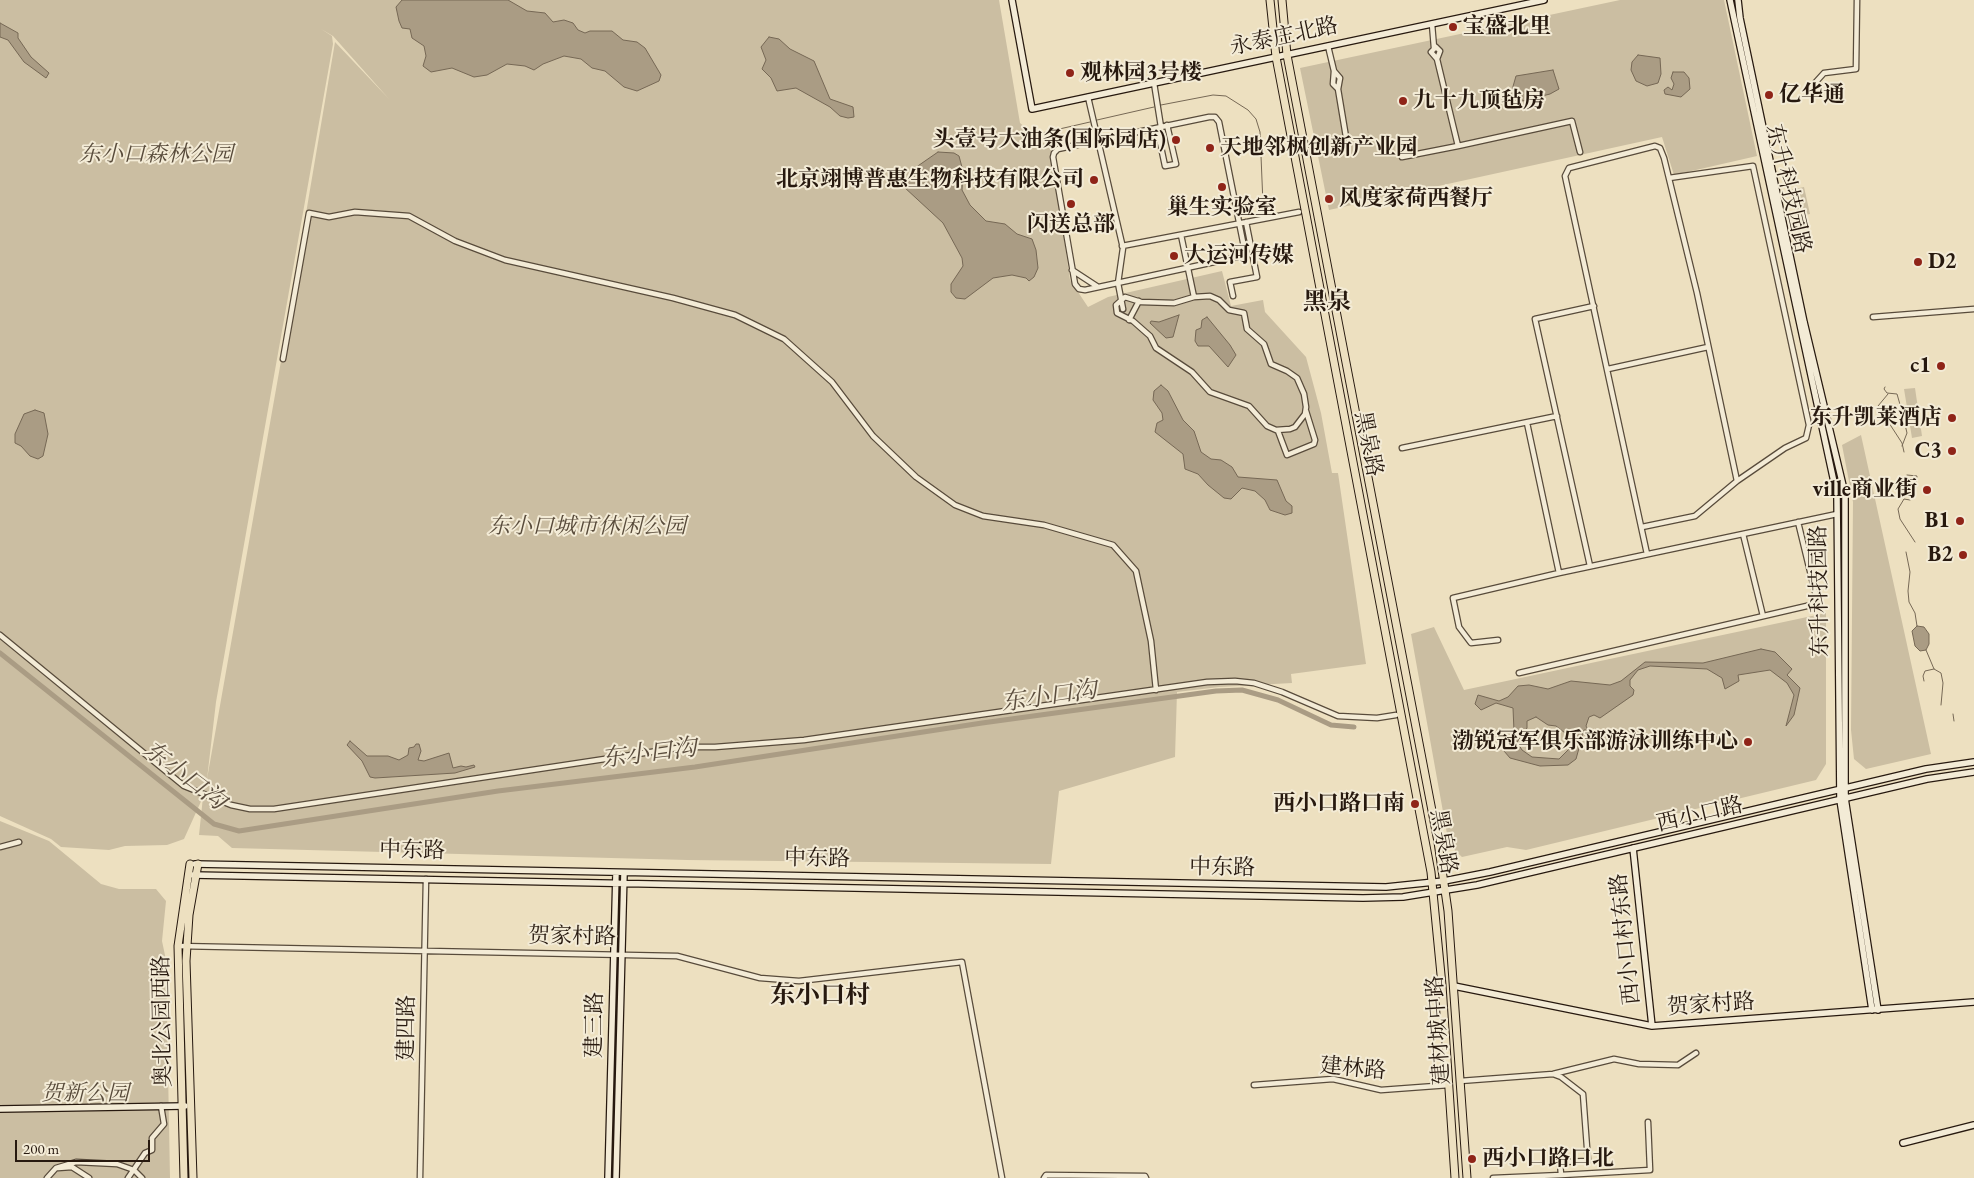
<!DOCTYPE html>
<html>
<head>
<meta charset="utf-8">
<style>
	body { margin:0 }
	#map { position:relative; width:1974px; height:1178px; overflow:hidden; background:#ede0c0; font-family:"EB Garamond",serif }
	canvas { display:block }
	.scale { position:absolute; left:15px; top:1140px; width:135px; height:22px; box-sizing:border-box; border:2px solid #27190f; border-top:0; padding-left:6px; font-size:15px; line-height:18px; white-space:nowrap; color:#27190f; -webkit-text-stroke:4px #f3ebd6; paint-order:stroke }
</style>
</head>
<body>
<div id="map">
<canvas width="1974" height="1178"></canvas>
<div class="scale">200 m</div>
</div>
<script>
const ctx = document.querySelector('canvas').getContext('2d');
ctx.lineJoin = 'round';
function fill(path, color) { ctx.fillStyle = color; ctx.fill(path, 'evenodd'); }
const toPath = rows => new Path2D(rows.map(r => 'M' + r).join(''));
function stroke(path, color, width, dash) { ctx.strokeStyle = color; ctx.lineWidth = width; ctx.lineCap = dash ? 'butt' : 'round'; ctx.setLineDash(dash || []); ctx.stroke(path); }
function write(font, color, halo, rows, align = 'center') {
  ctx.font = font + ' "EB Garamond","Noto Serif SC",serif'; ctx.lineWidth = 4; ctx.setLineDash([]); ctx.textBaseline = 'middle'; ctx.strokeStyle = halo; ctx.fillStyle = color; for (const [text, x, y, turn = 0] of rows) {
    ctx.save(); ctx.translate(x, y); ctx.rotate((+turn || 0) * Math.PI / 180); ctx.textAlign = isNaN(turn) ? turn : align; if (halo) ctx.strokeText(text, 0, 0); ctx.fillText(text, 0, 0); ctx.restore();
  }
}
fill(toPath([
	[0,0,999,0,1020,123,1051,149,1070,280,1088,307,1108,297,1222,271,1231,306,1263,300,1265,312,1306,357,1321,413,1332,473,1338,473,1366,664,1291,674,1292,683,1219,687,1177,692,1175,757,1059,791,1051,864,687,860,232,848,218,836,199,835,203,797,184,839,167,845,125,846,109,850,61,847,51,839,0,816],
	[321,29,333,36,389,99,335,42,281,361,207,779,216,702,333,44,332,36],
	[1620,0,1724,0,1757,156,1674,175,1662,137,1329,210,1300,68],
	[1804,187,1810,214,1796,217,1790,190],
	[1915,388,1922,436,1912,438,1904,389],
	[1861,435,1931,754,1866,769,1854,759,1851,730,1853,502,1842,445],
	[1826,613,1826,764,1816,780,1526,850,1507,847,1462,857,1449,845,1411,634,1434,627,1464,690],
	[0,821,49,841,101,884,119,889,156,889,166,901,162,941,166,960,170,1178,0,1178]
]), '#cbbea2');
const water = toPath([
	[402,0,508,0,527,11,545,13,553,22,564,20,573,23,578,30,585,33,590,31,612,31,623,40,637,42,645,48,661,75,659,81,637,91,624,87,605,71,592,68,581,59,564,56,543,64,534,70,525,66,507,64,487,75,474,77,452,68,431,72,423,66,426,56,424,46,412,38,410,29,402,28,399,21,396,7,402,0],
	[0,23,18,33,18,38,31,57,49,73,46,78,24,62,8,40,0,37,0,23],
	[769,37,779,39,790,49,814,61,830,99,853,107,854,117,848,118,840,116,830,107,796,88,777,91,771,78,762,69,766,60,761,47,769,37],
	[1638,55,1660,58,1661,74,1658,83,1647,86,1636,81,1631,70,1632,62,1638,55],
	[1553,70,1559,89,1550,94,1511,104,1510,97,1516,76,1553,70],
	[1673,72,1684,72,1689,78,1690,89,1681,97,1665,94,1664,90,1668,87,1672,90,1674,84,1671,78,1673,72],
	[938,152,954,153,959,156,963,171,962,190,970,205,986,221,1005,224,1017,234,1032,239,1036,250,1038,268,1034,277,1029,281,1026,278,1012,275,993,278,965,299,956,298,951,292,951,284,963,266,962,258,943,223,904,187,912,170,938,152],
	[1179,315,1173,337,1166,338,1150,323,1151,321,1159,322,1179,315],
	[1207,317,1230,345,1236,355,1228,367,1209,346,1198,346,1195,341,1196,330,1201,328,1202,320,1207,317],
	[1161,385,1168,391,1183,420,1194,431,1201,452,1211,459,1221,460,1232,467,1238,477,1277,480,1286,501,1292,506,1292,513,1285,515,1270,510,1265,500,1255,491,1242,488,1231,499,1224,498,1208,485,1198,474,1185,469,1183,454,1155,432,1157,423,1163,420,1162,413,1153,400,1154,391,1161,385],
	[35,410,44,413,48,434,43,456,38,459,30,456,21,446,15,443,15,434,24,414,35,410],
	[1917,626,1924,627,1929,634,1929,644,1926,650,1920,651,1915,646,1912,631,1917,626],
	[1761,649,1775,652,1792,669,1787,675,1800,688,1794,715,1786,726,1794,695,1787,683,1770,670,1738,675,1739,681,1725,689,1722,678,1707,669,1650,666,1638,670,1630,680,1630,686,1634,690,1633,695,1600,718,1594,715,1589,717,1586,726,1588,730,1584,730,1576,759,1568,765,1540,766,1510,758,1504,751,1514,731,1513,708,1496,703,1481,710,1475,704,1478,695,1499,701,1508,697,1518,686,1529,685,1548,689,1571,681,1610,685,1621,681,1645,662,1703,663,1761,649],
	[1536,717,1548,725,1556,726,1569,736,1572,746,1559,759,1532,757,1522,750,1517,742,1527,728,1527,721,1536,717],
	[350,741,367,756,388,756,399,760,408,755,409,748,414,747,416,744,419,744,421,751,418,760,424,761,449,753,453,768,461,766,466,767,474,765,475,767,455,773,375,778,370,777,362,761,347,745,350,741]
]);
fill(water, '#aa9c84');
stroke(water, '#766855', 1);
stroke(toPath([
	[1161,105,1213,95,1226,96,1248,110,1256,119,1260,132,1263,204],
	[1097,120,1154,107],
	[1042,133,1090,122],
	[1885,387,1884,389,1887,393,1897,394,1901,408,1907,433,1902,446],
	[1888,394,1878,406,1902,443,1904,452],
	[1904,484,1916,482,1917,476,1907,475],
	[1910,500,1904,499,1898,509,1900,519,1915,542],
	[1906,552,1910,572,1908,591,1909,602,1915,613,1917,626],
	[1926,650,1934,669,1941,673,1943,683,1941,705],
	[1924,681,1923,676,1925,671,1934,669],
	[1953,714,1954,721]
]), '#766855', 1);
stroke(toPath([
	[0,653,214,824,239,831,498,791,695,767,982,723,1216,691,1242,690,1278,700,1331,725,1354,727]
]), '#aa9c84', 5);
const street = toPath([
	[1432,24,1434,48],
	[1328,46,1334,71,1333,84,1338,89,1340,78,1334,71],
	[1436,47,1440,51,1437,59,1431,52,1436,47],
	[1154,83,1161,127,1058,149,1054,153,1053,157,1075,284,1079,289,1085,290,1242,256,1245,252,1219,122,1215,117,1209,117,1161,127],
	[1814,84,1824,73,1856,69,1857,0],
	[1338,89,1346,137],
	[1088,97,1123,248,1118,283,1123,309],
	[1157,128,1165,166,1176,164,1167,125],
	[1458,146,1572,121,1580,152],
	[1402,157,1458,146,1437,59],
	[1669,178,1753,166,1809,425,1806,438,1785,448,1737,481],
	[1181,235,1194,297,1174,303,1141,302,1125,297,1116,305,1117,313,1133,321,1150,336,1156,348,1192,372,1210,392,1249,406,1267,426,1276,430,1290,429,1295,427,1305,414,1306,407,1304,394,1297,378,1287,371,1271,364,1264,344,1247,329,1244,313,1229,310,1219,300,1210,296,1194,297],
	[1122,246,1299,212],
	[1072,270,1098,287],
	[1233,296,1230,282,1257,277,1246,222],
	[1873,317,1974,309],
	[1129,320,1139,301],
	[283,359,309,213,329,217,355,212,409,216,455,241,505,260,673,298,735,315,784,339,832,382,873,436,916,477,955,505,983,516,1044,525,1113,545,1136,571,1151,641,1156,690],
	[1608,369,1708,347],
	[1527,423,1559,573],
	[1278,431,1287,455,1314,444,1315,440,1306,411],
	[1402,448,1557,416],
	[1642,527,1695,516,1737,481,1697,293,1664,158,1660,148,1655,146,1569,168,1565,176,1647,554],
	[1743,534,1763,616],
	[1590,566,1535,319,1594,306],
	[0,635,184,786,231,805,250,809,274,809,684,747,715,747,804,740,1207,682,1235,681,1254,683,1282,692,1338,716,1377,718,1396,715],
	[1498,640,1471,643,1459,627,1453,598,1559,573,1837,514],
	[1519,673,1811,605,1816,596,1798,522],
	[0,847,19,842],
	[178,946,677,956,760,978,799,981,962,962,1002,1178],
	[1553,1074,1561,1077,1583,1094,1588,1161,1560,1162,1561,1175,1650,1170,1648,1122],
	[1460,1081,1553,1074,1614,1059,1639,1064,1678,1065,1696,1053],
	[1254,1085,1333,1079,1381,1090,1449,1085],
	[58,1168,72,1167,89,1178],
	[47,1178,56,1168,76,1162,117,1164,134,1170,142,1178],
	[128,1178,145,1153,152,1150,152,1138,164,1124,161,1106],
	[420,1178,426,879],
	[1044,1178,1046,1175,1145,1176,1146,1178],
	[1493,1178,1561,1175]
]);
const secondary = toPath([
	[1012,0,1032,109,1544,0],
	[1730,0,1837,496,1840,800,1872,1010],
	[1738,0,1740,18,1804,322,1845,494,1845,798,1878,1010],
	[1633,848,1652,1026],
	[195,864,1386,887,1444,881,1490,872,1926,769,1974,762],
	[193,875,1363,898,1403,897,1477,885,1927,779,1974,772],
	[1454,986,1652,1026,1974,1002],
	[0,1109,185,1106],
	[1903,1143,1974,1125],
	[608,1178,616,873],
	[616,1178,624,873]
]);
const primary = toPath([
	[1270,0,1276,57,1431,872,1442,985,1455,1178],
	[1282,0,1287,55,1438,842,1448,911,1467,1178],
	[184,1178,178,946,190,864],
	[193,1178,186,961,189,915,198,864]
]);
stroke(street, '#584b3b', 7);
stroke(secondary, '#27190f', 8);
stroke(primary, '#27190f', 9);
stroke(street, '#f3ebd6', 4.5);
stroke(secondary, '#f3ebd6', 5.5);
stroke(primary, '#ede0c0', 7);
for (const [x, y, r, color] of [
	[1453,27,5,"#8f2418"],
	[1070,73,5,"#8f2418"],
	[1769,95,5,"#8f2418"],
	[1403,101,5,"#8f2418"],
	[1176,140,5,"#8f2418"],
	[1210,148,5,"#8f2418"],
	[1094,180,5,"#8f2418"],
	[1222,187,5,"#8f2418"],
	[1329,199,5,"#8f2418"],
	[1071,204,5,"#8f2418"],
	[1174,256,5,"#8f2418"],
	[1918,262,5,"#8f2418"],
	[1941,366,5,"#8f2418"],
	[1952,418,5,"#8f2418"],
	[1952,451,5,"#8f2418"],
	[1927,490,5,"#8f2418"],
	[1960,521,5,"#8f2418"],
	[1963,555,5,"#8f2418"],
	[1748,742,5,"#8f2418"],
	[1415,804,5,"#8f2418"],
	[1472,1159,5,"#8f2418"]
]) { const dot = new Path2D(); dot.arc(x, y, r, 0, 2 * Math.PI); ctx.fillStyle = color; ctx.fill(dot); stroke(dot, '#f3ebd6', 2); }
write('bold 22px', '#27190f', '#f3ebd6', [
	["宝盛北里",1463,27,"left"],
	["观林园3号楼",1080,73,"left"],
	["亿华通",1779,95,"left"],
	["九十九顶毡房",1413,101,"left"],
	["头壹号大油条(国际园店)",1166,140],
	["天地邻枫创新产业园",1220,148,"left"],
	["北京翊博普惠生物科技有限公司",1084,180],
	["风度家荷西餐厅",1339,199,"left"],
	["巢生实验室",1222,208,"center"],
	["闪送总部",1071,225,"center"],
	["大运河传媒",1184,256,"left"],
	["D2",1928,262,"left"],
	["c1",1931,366],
	["东升凯莱酒店",1942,418],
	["C3",1942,451],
	["ville商业街",1917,490],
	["B1",1950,521],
	["B2",1953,555],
	["渤锐冠军俱乐部游泳训练中心",1738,742],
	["西小口路口南",1405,804],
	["西小口路口北",1482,1159,"left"]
], 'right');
write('22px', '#27190f', '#f3ebd6', [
	["永泰庄北路",1284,37,-12],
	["东升科技园路",1788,189,77],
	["黑泉路",1368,444,79],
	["东升科技园路",1820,591,-91],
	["西小口路",1700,815,-13],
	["黑泉路",1443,842,80],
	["中东路",412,851,1],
	["中东路",817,859,1],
	["中东路",1222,868,1],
	["贺家村路",572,937,1],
	["西小口村东路",1626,939,-96],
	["贺家村路",1711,1005,-4],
	["奥北公园西路",163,1021,-91],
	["建三路",595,1025,-89],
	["建四路",407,1028,-89],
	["建材城中路",1439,1030,-94],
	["建林路",1353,1069,5]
]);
write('italic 22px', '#584b3b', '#f3ebd6', [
	["东小口森林公园",156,155],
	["东小口城市休闲公园",587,527],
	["贺新公园",85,1094]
]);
write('bold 24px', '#27190f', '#f3ebd6', [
	["黑泉",1327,302]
]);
write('italic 24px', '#5b4d3e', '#f3ebd6', [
	["东小口沟",1049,697,-8],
	["东小口沟",649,754,-7],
	["东小口沟",184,776,37]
]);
write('bold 25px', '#27190f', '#f3ebd6', [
	["东小口村",820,996]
]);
</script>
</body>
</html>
